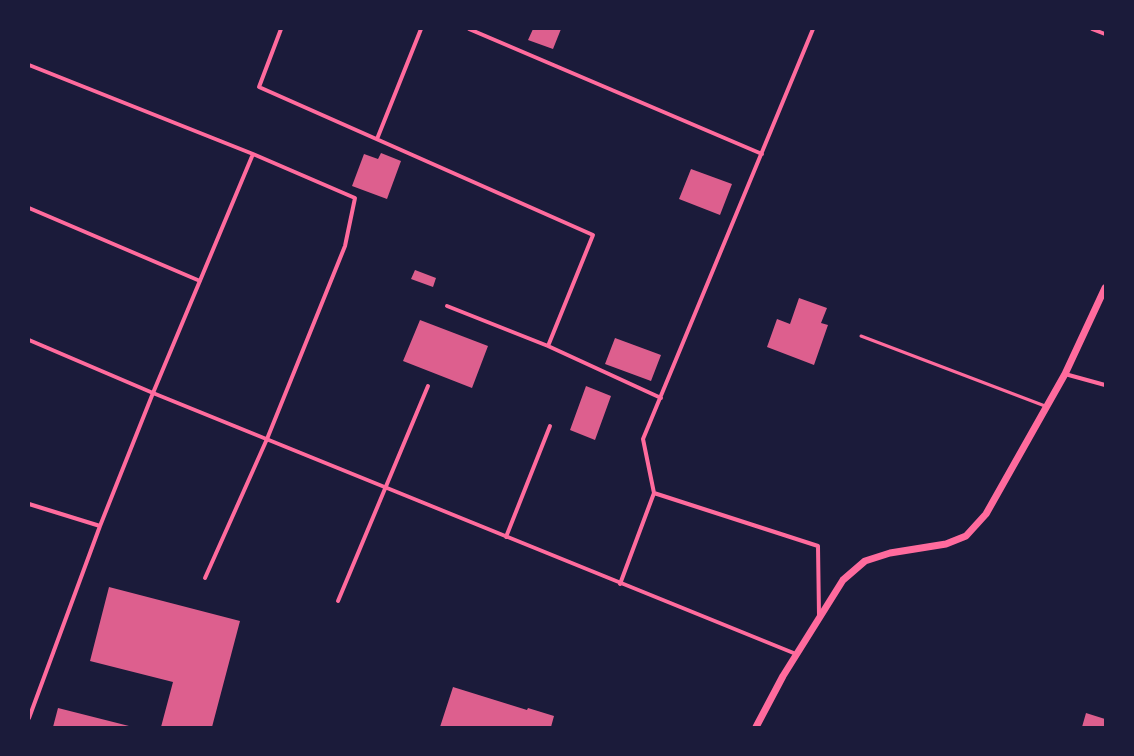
<!DOCTYPE html>
<html>
<head>
<meta charset="utf-8">
<style>
	body { margin:0 }
	#map { position:relative; width:1134px; height:756px; overflow:hidden; background:#1b1b3a; font-family:Overpass,sans-serif }
	canvas { display:block }
	.frame { position:absolute; inset:0; border:30px solid #1b1b3a; pointer-events:none }
</style>
</head>
<body>
<div id="map">
<canvas width="1134" height="756"></canvas>
<div class="frame"></div>
</div>
<script>
const ctx = document.querySelector('canvas').getContext('2d');
ctx.lineJoin = 'round';
function fill(path, color) { ctx.fillStyle = color; ctx.fill(path, 'evenodd'); }
const toPath = rows => new Path2D(rows.map(r => 'M' + r).join(''));
function stroke(path, color, width, dash) { ctx.strokeStyle = color; ctx.lineWidth = width; ctx.lineCap = dash ? 'butt' : 'round'; ctx.setLineDash(dash || []); ctx.stroke(path); }
fill(toPath([
	[533,29,561,29,553,49,528,40],
	[381,153,401,161,387,199,352,186,364,154,378,159],
	[691,169,732,184,720,215,679,199],
	[415,270,436,278,433,287,411,279],
	[799,298,827,308,821,323,828,325,814,365,767,347,777,319,790,324],
	[420,320,488,346,472,388,403,361],
	[615,338,661,355,651,381,605,364],
	[586,386,611,396,595,440,570,430],
	[109,587,240,621,212,727,161,727,173,682,90,661],
	[453,687,527,710,528,708,554,716,551,727,440,727],
	[58,708,129,726,128,727,53,727],
	[1086,713,1105,719,1105,727,1082,727]
]), '#dd5f8e');
stroke(toPath([
	[861,336,1045,406]
]), '#ff6b9d', 3);
stroke(toPath([
	[281,29,259,87,593,235,548,346,661,398],
	[469,29,762,154],
	[813,29,643,439,654,493,818,546,819,615],
	[1092,29,1105,34],
	[29,65,253,154,153,393,29,340],
	[377,139,421,29],
	[29,208,200,281],
	[447,306,548,346],
	[1065,374,1105,385],
	[29,504,100,526],
	[506,537,550,426],
	[205,578,267,439,345,246,355,198,253,154],
	[620,584,654,493],
	[338,601,428,386],
	[29,718,100,526,153,393,796,654]
]), '#ff6b9d', 4);
stroke(toPath([
	[756,727,783,676,843,580,865,561,890,553,946,544,966,536,986,514,1065,374,1105,288]
]), '#ff6b9d', 7);
</script>
</body>
</html>
